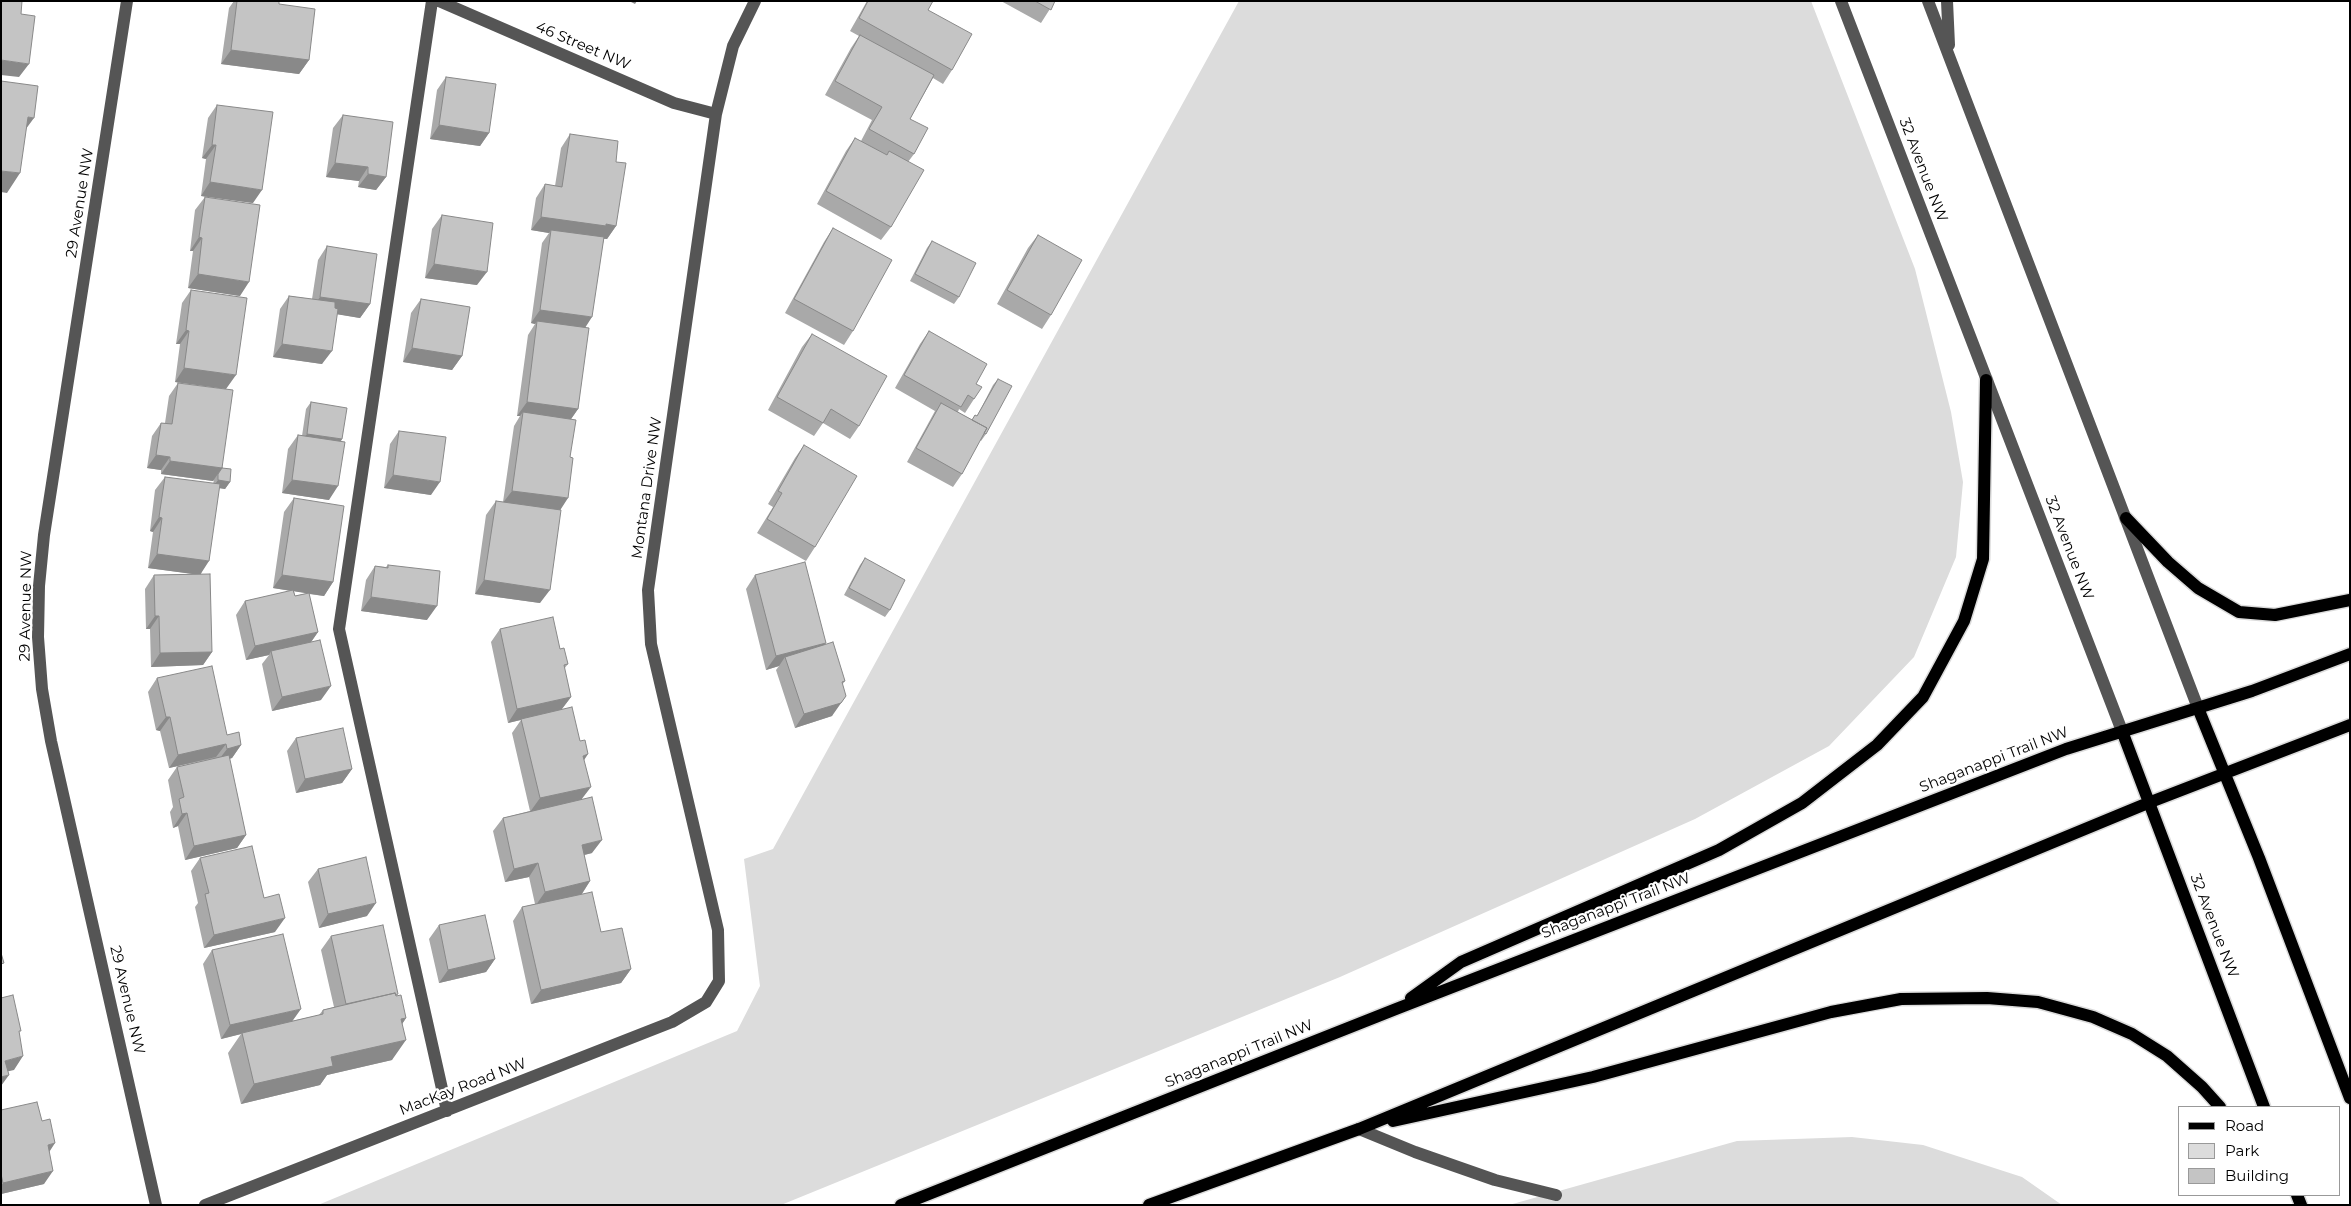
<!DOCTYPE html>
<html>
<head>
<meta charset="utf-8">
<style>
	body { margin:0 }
	#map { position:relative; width:2351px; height:1206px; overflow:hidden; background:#fff; font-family:Montserrat,sans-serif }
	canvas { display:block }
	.frame { position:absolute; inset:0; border:2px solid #000; pointer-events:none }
	.legend { position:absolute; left:2178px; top:1106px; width:162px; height:90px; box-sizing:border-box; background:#fff; border:1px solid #999; margin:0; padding:6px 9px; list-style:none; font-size:15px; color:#000 }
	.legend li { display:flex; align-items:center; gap:10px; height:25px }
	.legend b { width:25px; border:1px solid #999 }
</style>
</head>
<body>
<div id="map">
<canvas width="2351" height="1206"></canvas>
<div class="frame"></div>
<ul class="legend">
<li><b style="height:6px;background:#000"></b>Road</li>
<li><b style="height:14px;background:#dcdcdc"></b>Park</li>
<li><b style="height:14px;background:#c4c4c4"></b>Building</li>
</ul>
</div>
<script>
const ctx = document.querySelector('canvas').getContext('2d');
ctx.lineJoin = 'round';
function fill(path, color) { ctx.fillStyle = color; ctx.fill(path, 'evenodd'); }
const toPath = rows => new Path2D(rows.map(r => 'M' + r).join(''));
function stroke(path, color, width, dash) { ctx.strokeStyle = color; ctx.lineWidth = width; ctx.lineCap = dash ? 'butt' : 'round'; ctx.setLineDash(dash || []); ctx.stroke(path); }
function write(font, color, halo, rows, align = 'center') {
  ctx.font = font + ' Montserrat,sans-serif'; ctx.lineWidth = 4.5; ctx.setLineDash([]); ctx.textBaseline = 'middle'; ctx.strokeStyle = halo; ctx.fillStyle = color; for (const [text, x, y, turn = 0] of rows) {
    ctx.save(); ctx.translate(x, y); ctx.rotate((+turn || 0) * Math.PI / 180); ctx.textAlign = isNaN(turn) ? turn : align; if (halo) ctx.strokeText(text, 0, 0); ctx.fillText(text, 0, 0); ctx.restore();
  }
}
fill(toPath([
	[1239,1,1811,1,1915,269,1951,412,1963,482,1956,557,1914,657,1829,746,1695,819,1340,977,781,1205,318,1205,737,1031,760,986,744,859,773,849],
	[1852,1137,1923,1145,2022,1177,2062,1205,1509,1205,1737,1141]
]), '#dcdcdc');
const major = toPath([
	[2126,518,2168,562,2198,588,2239,612,2275,615,2350,600],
	[2198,708,2259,858,2350,1098],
	[2122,731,2264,1107],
	[1411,998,1461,962,1719,850,1802,803,1877,745,1923,697,1964,621,1983,559,1986,380],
	[1393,1121,1593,1077,1831,1012,1901,999,1987,998,2038,1002,2093,1017,2132,1034,2167,1056,2202,1087,2220,1107],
	[2297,1195,2301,1205],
	[901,1205,1396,1009,2066,749,2252,691,2350,654],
	[1149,1205,1359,1129,2148,803,2350,725]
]);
stroke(major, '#dbdbdb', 15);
stroke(toPath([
	[127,1,44,535,39,586,38,637,42,689,51,741,156,1205],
	[432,1,339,629,447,1111],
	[439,1,674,103,716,114],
	[1841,1,2122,731],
	[1928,1,2198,708],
	[1947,1,1949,45],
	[1359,1129,1415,1152,1495,1180,1556,1195],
	[205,1205,672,1022,706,1002,719,981,718,930,651,644,648,590,716,114,733,46,755,1]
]), '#555', 12);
stroke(major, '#000', 12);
fill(toPath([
	[234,1,279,1,279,4,309,60,299,74,221,64,229,8],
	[867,1,933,1,928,10,952,70,943,84,933,78,910,119,914,154,908,162,891,227,881,240,817,204,846,151,855,138,861,141,872,120,825,95,851,48,859,36,850,31],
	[1001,1,1055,1,1041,23],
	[446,77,489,133,480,146,430,139,437,90],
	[217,105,253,203,201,196,206,159,202,158,208,118],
	[343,115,386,177,376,190,358,187,359,181,326,177,333,128],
	[570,134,616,162,616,226,607,239,604,239,585,328,578,409,571,419,560,510,540,603,475,594,486,515,496,501,503,502,514,426,520,416,517,416,528,335,535,324,531,323,542,243,549,233,531,230,536,198,545,184,555,186,561,148],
	[205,197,240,296,188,288,193,251,190,251,195,210],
	[442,215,477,285,425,278,432,229],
	[833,228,853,331,844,345,785,313,824,242],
	[1038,235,1051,315,1042,329,997,304,1028,248],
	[932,241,959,297,954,304,910,281,927,248],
	[327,246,370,304,360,318,337,314,322,364,273,357,280,309,289,296,312,299,318,260],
	[191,290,226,389,175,382,180,344,176,344,182,303],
	[421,299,462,356,452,370,403,362,411,313],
	[929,331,976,384,974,399,965,413,959,409,958,412,972,420,975,415,977,416,993,385,998,379,986,434,981,441,980,440,962,474,953,487,907,462,935,411,895,388,920,344],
	[812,334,859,426,850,439,823,423,814,436,768,410,802,347],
	[178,383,230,482,225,489,219,488,201,574,212,652,203,665,151,667,150,629,146,629,145,589,154,575,194,574,148,568,153,532,150,531,155,490,165,477,213,484,214,480,213,481,161,474,161,470,147,468,152,436,161,423,165,423,169,396],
	[311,402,342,439,341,441,329,500,282,493,288,449,298,435,302,436,306,409],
	[399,431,431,495,384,488,390,444],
	[804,445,815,547,806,561,757,533,773,507,768,504,795,458],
	[294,498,333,582,324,596,309,594,318,632,311,642,321,700,272,711,262,664,269,655,246,660,236,615,245,601,291,591,273,588,284,512],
	[294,591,307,593,295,596],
	[865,558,890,610,885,617,844,595,860,565],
	[388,565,427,620,361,611,366,580,375,566,386,567],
	[755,575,825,645,845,681,842,685,832,716,795,728,776,670,779,666,766,670,746,589],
	[500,629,560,649,568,664,564,669,571,697,562,709,584,760,582,799,592,853,584,855,590,881,582,894,601,932,631,969,621,983,531,1004,513,921,522,907,535,904,529,877,505,882,493,831,503,818,530,811,512,733,521,720,508,723,491,642],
	[157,678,227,735,241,745,232,758,229,759,246,835,237,848,185,860,178,826,173,828,170,812,173,807,168,780,177,767,216,758,169,768,160,731,156,730,148,692],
	[296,738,352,769,342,783,296,793,287,751],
	[200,858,264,898,275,932,204,948,195,907,198,903,191,871],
	[318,869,367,916,319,928,308,882],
	[439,925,495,959,486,972,439,983,429,939],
	[331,936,397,996,406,1018,402,1024,392,1060,327,1075,320,1085,241,1104,228,1053,241,1034,221,1039,203,964,212,950,292,1021,319,1015,323,1010,334,1007,321,950],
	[1,1110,49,1152,44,1184,1,1194]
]), '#a9a9a9');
fill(toPath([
	[629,1,637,1,635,4],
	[231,50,309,60,299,74,221,64],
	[1,60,29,64,19,77,1,75],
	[28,117,34,118,20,137],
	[439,125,489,133,480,146,430,139],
	[212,145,216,145,206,159,202,158],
	[335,163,368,167,359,181,326,177],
	[1,171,20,173,7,193,1,192],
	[368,174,386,177,376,190,358,187],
	[210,182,262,190,253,203,201,196],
	[541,217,606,224,616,226,607,239,551,230,549,233,531,230],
	[199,237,202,238,193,251,190,251],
	[434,264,487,272,477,285,425,278],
	[198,274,249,282,240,296,188,288],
	[320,297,370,304,360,318,311,310],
	[540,310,592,317,583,331,537,321,535,324,531,323],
	[186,330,189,331,180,344,176,344],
	[282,344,332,351,322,364,273,357],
	[412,348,462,356,452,370,403,362],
	[184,368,236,375,226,389,175,382],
	[527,402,578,409,569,422,523,412,520,416,517,416],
	[307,434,342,439,337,446,302,440],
	[156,455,170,457,161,470,147,468],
	[170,461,222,468,213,481,161,474],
	[393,475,440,482,431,495,384,488],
	[218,480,230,482,225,489,213,487],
	[292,480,338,486,329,500,282,493],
	[512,491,568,498,559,512,502,504],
	[159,517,162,518,153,532,150,531],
	[157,554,209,561,200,575,148,568],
	[282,575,333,582,324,596,273,588],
	[484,580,550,590,540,603,475,594],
	[371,597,437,606,427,620,361,611],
	[155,616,159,616,150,629,146,629],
	[318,632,309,645,271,651,269,655,246,660,255,646],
	[826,643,816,657,785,657,779,666,766,670,776,656],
	[212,652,203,665,151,667,160,653],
	[331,686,321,700,272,711,282,697],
	[846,696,832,716,795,728,804,714],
	[571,697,561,710,508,723,517,709],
	[166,717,170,717,160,731,156,730],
	[226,744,216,757,169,768,178,755],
	[241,745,232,758,217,762,227,749],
	[588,754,579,768,583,756],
	[352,769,342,783,296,793,305,779],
	[591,787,581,800,530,812,540,798],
	[187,813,178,826,173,828,182,814],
	[246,835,237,848,185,860,194,846],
	[602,840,592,853,572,858,582,845],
	[538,863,529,877,505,882,514,869],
	[590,881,581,895,536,905,545,892],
	[376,903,367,916,319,928,328,914],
	[285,918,275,932,204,948,214,935],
	[495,959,486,972,439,983,448,970],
	[631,969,621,983,531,1004,541,990],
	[301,1009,291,1023,242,1033,241,1034,221,1039,230,1025],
	[406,1018,393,1038,401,1019],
	[406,1040,392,1060,327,1075,320,1085,241,1104,254,1084,331,1057],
	[23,1056,14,1070,1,1073,5,1061],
	[9,1075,1,1086,1,1077],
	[55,1143,46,1157,48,1145],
	[53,1171,44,1184,1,1194,1,1186,3,1183]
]), '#898989');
const building = toPath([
	[1,1,22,1,21,14,35,16,29,64,1,60,1,1],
	[237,1,279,1,279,4,315,9,309,60,231,50,237,1],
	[868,1,933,1,928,10,972,34,952,70,859,18,868,1],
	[1035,1,1055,1,1051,10,1035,1],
	[860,35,934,75,910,119,928,128,914,154,869,129,882,107,835,81,860,35],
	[446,77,496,84,489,133,439,125,446,77],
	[1,81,38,86,34,118,28,117,20,173,1,171,1,81],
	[217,105,273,112,262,190,210,182,216,145,212,145,217,105],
	[343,115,393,122,386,177,368,174,368,167,335,163,343,115],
	[570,134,618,141,616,162,626,163,616,226,606,224,606,226,541,217,545,184,562,187,570,134],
	[855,138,887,155,889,151,924,170,891,227,826,191,855,138],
	[205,197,260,205,249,282,198,274,202,238,199,237,205,197],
	[442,215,493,223,487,272,434,264,442,215],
	[833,228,892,260,853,331,794,299,833,228],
	[551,230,604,237,592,317,540,310,551,230],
	[1038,235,1082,260,1051,315,1007,290,1038,235],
	[932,241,976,263,959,297,915,274,932,241],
	[327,246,377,254,370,304,320,297,327,246],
	[191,290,247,298,236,375,184,368,189,331,186,330,191,290],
	[289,296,335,302,335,308,338,309,332,351,282,344,289,296],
	[421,299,470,307,462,356,412,348,421,299],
	[537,321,589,328,578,409,527,402,537,321],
	[929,331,987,364,976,384,982,387,974,399,968,395,961,407,904,375,929,331],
	[812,334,887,376,859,426,831,409,823,423,777,397,812,334],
	[998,379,1012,386,986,434,984,433,987,428,972,420,975,415,977,416,998,379],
	[178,383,233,390,222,468,170,461,170,457,156,455,161,423,172,424,178,383],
	[311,402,347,408,342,439,307,434,311,402],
	[941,403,987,428,962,474,916,448,941,403],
	[523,412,576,420,570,457,573,458,568,498,512,491,523,412],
	[399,431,446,437,440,482,393,475,399,431],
	[298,435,345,442,338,486,292,480,298,435],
	[804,445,857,476,815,547,767,519,782,493,778,491,804,445],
	[222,468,231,469,230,482,218,480,218,474,222,468],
	[165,477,220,484,209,561,157,554,162,518,159,517,165,477],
	[294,498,344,506,333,582,282,575,294,498],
	[496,501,561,510,550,590,484,580,496,501],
	[865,558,905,580,890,610,849,588,865,558],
	[805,562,826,643,776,656,755,575,805,562],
	[388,565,440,571,437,606,371,597,375,566,388,568,388,565],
	[210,574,212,652,160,653,159,616,155,616,154,575,210,574],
	[293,590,295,596,309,593,318,632,255,646,245,601,293,590],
	[553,617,560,649,564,648,568,664,564,665,571,697,517,709,500,629,553,617],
	[320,640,331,686,282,697,271,651,320,640],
	[833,642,845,681,842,682,846,696,841,703,804,714,785,657,833,642],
	[212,666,227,735,239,732,241,745,227,749,226,744,178,755,170,717,166,717,157,678,212,666],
	[572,707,580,741,585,740,588,754,583,756,591,787,540,798,521,719,572,707],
	[343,728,352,769,305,779,296,738,343,728],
	[229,755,246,835,194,846,187,813,182,814,179,799,184,797,177,767,229,755],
	[592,797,602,840,582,845,590,881,545,892,538,863,514,869,503,818,592,797],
	[252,846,264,898,279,894,285,918,214,935,205,894,209,893,200,858,252,846],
	[366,857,376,903,328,914,318,869,366,857],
	[592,892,601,932,622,928,631,969,541,990,522,907,592,892],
	[485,915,495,959,448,970,439,925,485,915],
	[383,925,398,994,396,995,395,993,346,1004,331,936,383,925],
	[283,934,301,1009,230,1025,212,950,283,934],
	[1,953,4,963,1,964,1,953],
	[395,993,396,996,401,995,406,1018,401,1019,406,1040,331,1057,333,1066,254,1084,242,1033,323,1014,323,1010,395,993],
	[13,995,21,1031,19,1031,23,1056,5,1061,9,1075,1,1077,1,998,13,995],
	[37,1102,42,1121,50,1119,55,1143,48,1145,53,1171,3,1183,1,1174,1,1110,37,1102]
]);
fill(building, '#c4c4c4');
stroke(building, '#898989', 1);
write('15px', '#000', '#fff', [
	["46 Street NW",583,46,23],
	["32 Avenue NW",1923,170,69],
	["29 Avenue NW",80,203,-81],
	["Montana Drive NW",647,488,-82],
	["32 Avenue NW",2069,548,69],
	["29 Avenue NW",26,606,-89],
	["Shaganappi Trail NW",1994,760,-21],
	["Shaganappi Trail NW",1616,906,-21],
	["32 Avenue NW",2214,926,69],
	["29 Avenue NW",127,1000,77],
	["Shaganappi Trail NW",1239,1054,-22],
	["MacKay Road NW",463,1087,-21]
]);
</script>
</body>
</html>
